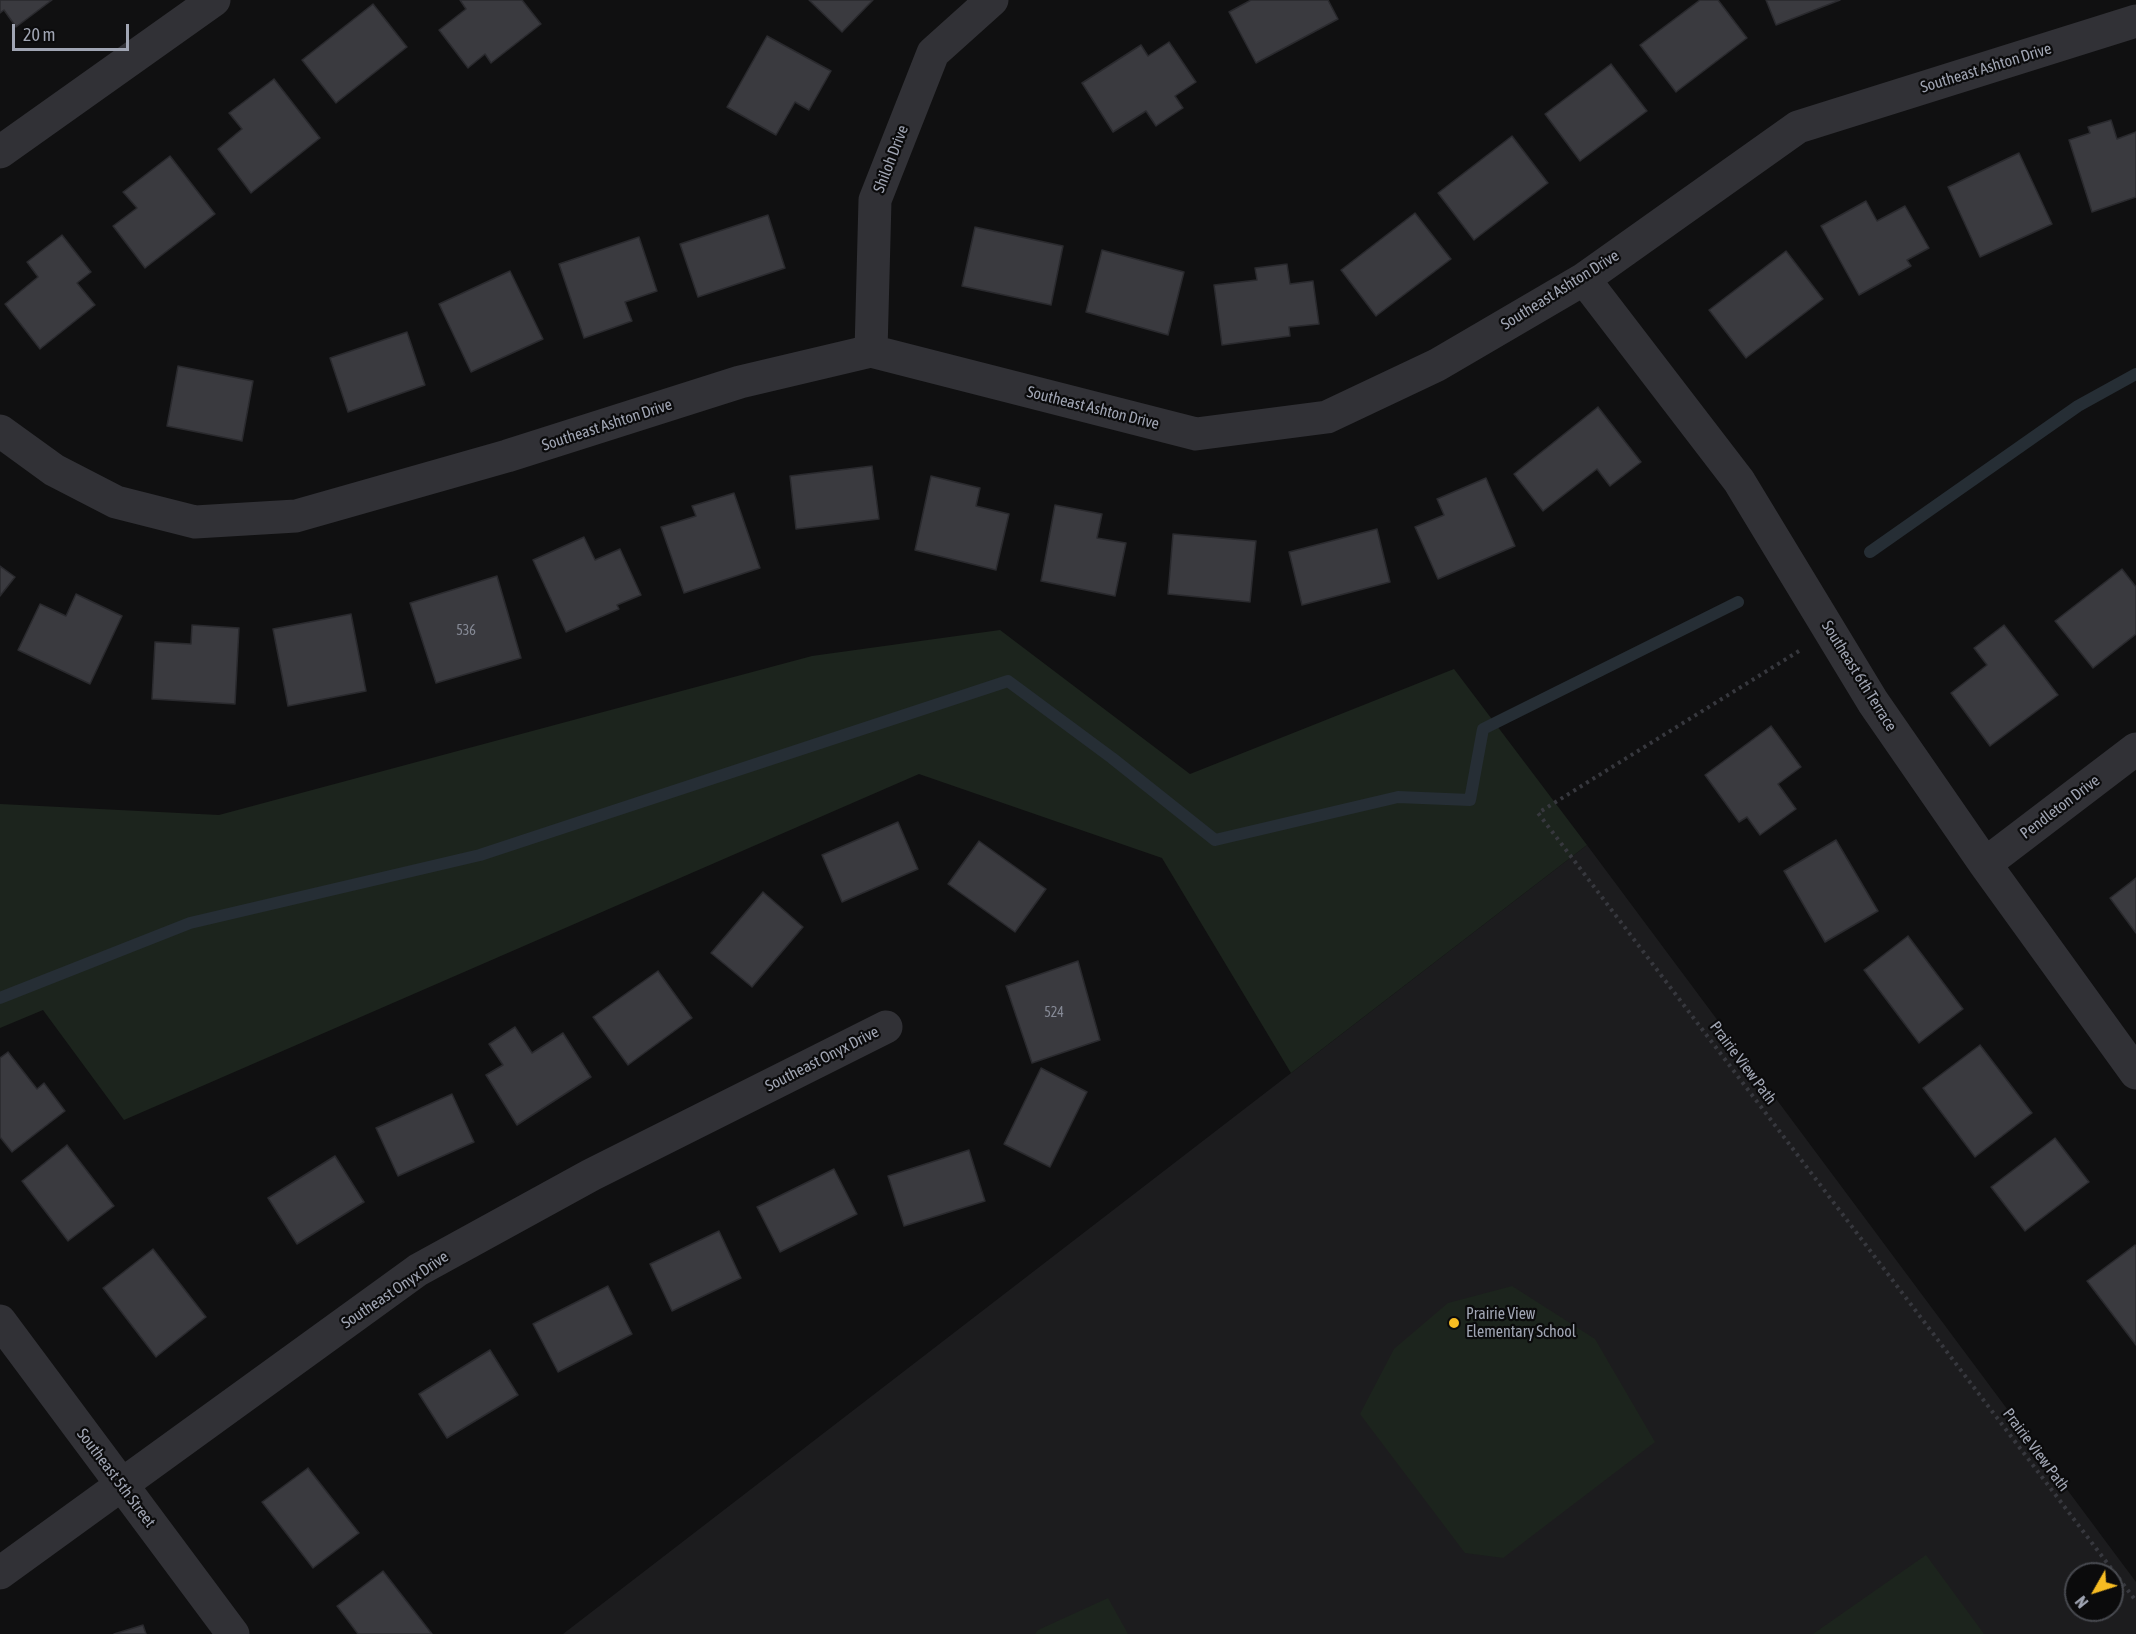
<!DOCTYPE html>
<html>
<head>
<meta charset="utf-8">
<style>
	body { margin:0 }
	#map { position:relative; width:2136px; height:1634px; overflow:hidden; background:#101011; font-family:"Asap Condensed",sans-serif }
	canvas { display:block }
	.north { position:absolute; left:2064px; top:1562px; width:60px; height:60px; box-sizing:border-box; background:#0b0b0c; border:2px solid #47494f; border-radius:50%; rotate:231deg; font-size:16px; font-weight:700; line-height:24px; text-align:center; color:#a0a5b3 }
	.north::after { content:''; display:block; margin:auto; width:21px; height:27px; background:#f7bc22; clip-path:polygon(50% 0,100% 100%,50% 72%,0 100%) }
	.scale { position:absolute; left:12px; top:24px; width:117px; height:27px; box-sizing:border-box; border:3px solid #a0a5b3; border-top:0; padding-left:8px; font-size:18px; line-height:21px; white-space:nowrap; color:#a0a5b3; -webkit-text-stroke:4px #0b0b0c; paint-order:stroke }
</style>
</head>
<body>
<div id="map">
<canvas width="2136" height="1634"></canvas>
<div class="north">N</div>
<div class="scale">20 m</div>
</div>
<script>
const ctx = document.querySelector('canvas').getContext('2d');
ctx.lineJoin = 'round';
function fill(path, color) { ctx.fillStyle = color; ctx.fill(path, 'evenodd'); }
const toPath = rows => new Path2D(rows.map(r => 'M' + r).join(''));
function stroke(path, color, width, dash) { ctx.strokeStyle = color; ctx.lineWidth = width; ctx.lineCap = dash ? 'butt' : 'round'; ctx.setLineDash(dash || []); ctx.stroke(path); }
function write(font, color, halo, rows, align = 'center') {
  ctx.font = font + ' "Asap Condensed",sans-serif'; ctx.lineWidth = 4.5; ctx.setLineDash([]); ctx.textBaseline = 'middle'; ctx.strokeStyle = halo; ctx.fillStyle = color; for (const [text, x, y, turn = 0] of rows) {
    ctx.save(); ctx.translate(x, y); ctx.rotate((+turn || 0) * Math.PI / 180); ctx.textAlign = isNaN(turn) ? turn : align; if (halo) ctx.strokeText(text, 0, 0); ctx.fillText(text, 0, 0); ctx.restore();
  }
}
fill(toPath([
	[1587,845,2136,1582,2136,1634,563,1634],
	[2076,1574,2112,1574,2112,1610,2076,1610]
]), '#1c1c1e');
fill(toPath([
	[1000,630,1190,774,1454,669,1587,845,1291,1073,1162,858,919,774,124,1120,43,1010,0,1028,0,804,219,815,812,656],
	[1512,1286,1595,1339,1655,1442,1503,1558,1465,1553,1360,1414,1394,1349,1448,1303],
	[1926,1555,1984,1634,1813,1634],
	[1108,1598,1128,1634,1035,1634,1038,1630]
]), '#1c241d');
stroke(toPath([
	[1870,552,2078,406,2136,374],
	[0,998,190,923,480,855,1008,681,1112,758,1215,840,1398,797,1470,800,1483,729,1738,602]
]), '#262e35', 12);
const building = toPath([
	[0,0,52,0,16,27,4,10,0,13,0,0],
	[460,0,522,0,541,24,491,63,485,54,468,68,439,30,466,9,460,0],
	[809,0,873,0,842,32,809,0],
	[1251,0,1328,0,1338,19,1256,63,1229,12,1251,0],
	[1700,0,1718,0,1747,38,1676,92,1640,45,1700,0],
	[1766,0,1840,0,1776,25,1766,0],
	[373,4,407,47,336,103,302,60,373,4],
	[767,36,831,71,809,110,795,102,776,135,727,107,767,36],
	[1169,42,1196,82,1175,96,1183,108,1156,126,1146,111,1113,132,1082,83,1141,45,1148,56,1169,42],
	[1611,64,1647,111,1580,161,1545,114,1611,64],
	[274,79,320,138,251,193,218,149,242,129,229,113,274,79],
	[2111,120,2117,139,2136,132,2136,197,2092,212,2069,140,2090,133,2088,127,2111,120],
	[1512,136,1548,183,1474,240,1438,193,1512,136],
	[2019,153,2052,224,1980,257,1948,187,2019,153],
	[170,156,215,214,145,268,113,226,137,208,123,192,170,156],
	[1866,201,1877,221,1905,206,1929,248,1907,260,1911,266,1859,295,1821,226,1866,201],
	[1415,213,1451,259,1376,316,1341,270,1415,213],
	[768,215,785,268,698,297,680,244,768,215],
	[975,227,1063,246,1051,305,962,286,975,227],
	[62,235,91,272,77,283,95,305,40,349,5,304,38,277,27,262,62,235],
	[639,237,657,291,625,302,632,321,584,338,559,264,639,237],
	[1102,250,1184,272,1168,335,1086,312,1102,250],
	[1786,251,1823,299,1746,358,1709,310,1786,251],
	[1287,264,1290,284,1313,281,1319,324,1289,327,1290,336,1222,345,1214,285,1257,280,1255,268,1287,264],
	[510,271,543,339,471,372,439,304,510,271],
	[407,332,425,385,348,412,330,358,407,332],
	[178,366,253,381,242,441,167,426,178,366],
	[1598,407,1641,462,1610,486,1597,469,1543,511,1514,474,1598,407],
	[872,466,879,519,796,529,790,476,872,466],
	[931,476,980,488,976,506,1009,514,996,570,915,550,931,476],
	[1486,478,1515,546,1438,579,1415,527,1444,515,1437,499,1486,478],
	[734,493,760,568,684,593,661,527,696,516,692,506,734,493],
	[1055,505,1102,514,1097,538,1126,543,1115,596,1041,581,1055,505],
	[1377,529,1390,582,1302,605,1289,552,1377,529],
	[1173,534,1256,541,1250,602,1168,594,1173,534],
	[584,537,595,560,620,549,641,595,617,605,619,609,566,632,533,560,584,537],
	[0,566,15,577,0,596,0,566],
	[2122,569,2136,587,2136,634,2093,668,2055,621,2122,569],
	[497,576,521,658,436,683,410,603,497,576],
	[76,594,122,616,90,684,18,650,40,604,66,616,76,594],
	[351,614,366,691,288,706,273,629,351,614],
	[192,625,239,628,235,704,152,699,155,642,191,644,192,625],
	[2004,625,2058,695,1990,746,1951,693,1987,665,1974,648,2004,625],
	[1771,726,1801,767,1778,784,1796,809,1760,835,1747,817,1739,822,1705,775,1771,726],
	[898,822,918,869,842,902,822,855,898,822],
	[1836,840,1878,911,1825,942,1784,871,1836,840],
	[979,841,1046,889,1015,932,948,884,979,841],
	[2136,878,2136,933,2110,898,2136,878],
	[763,892,803,927,752,987,711,953,763,892],
	[1908,936,1963,1009,1919,1043,1864,970,1908,936],
	[1078,961,1100,1040,1032,1063,1006,986,1078,961],
	[658,971,692,1018,628,1065,593,1017,658,971],
	[515,1027,532,1053,563,1033,591,1077,517,1125,486,1075,503,1065,489,1044,515,1027],
	[1980,1045,2032,1113,1975,1157,1923,1088,1980,1045],
	[8,1052,37,1089,44,1083,65,1111,12,1152,0,1137,0,1058,8,1052],
	[1041,1068,1087,1092,1050,1167,1004,1144,1041,1068],
	[452,1094,474,1142,398,1176,376,1128,452,1094],
	[2055,1138,2089,1182,2025,1231,1991,1187,2055,1138],
	[67,1145,114,1206,68,1241,22,1181,67,1145],
	[969,1150,985,1201,904,1226,888,1176,969,1150],
	[335,1156,364,1202,297,1244,268,1198,335,1156],
	[834,1169,857,1214,780,1252,757,1207,834,1169],
	[719,1231,741,1278,672,1311,650,1264,719,1231],
	[2135,1245,2136,1247,2136,1345,2087,1281,2135,1245],
	[153,1249,206,1317,156,1357,103,1288,153,1249],
	[608,1286,632,1334,558,1372,533,1324,608,1286],
	[490,1350,518,1395,447,1438,419,1394,490,1350],
	[308,1468,359,1533,313,1568,262,1502,308,1468],
	[383,1571,432,1634,358,1634,337,1606,383,1571],
	[143,1625,146,1634,114,1634,143,1625]
]);
fill(building, '#3a3a3f');
stroke(building, '#2a2a2e', 1.5);
stroke(toPath([
	[1799,651,1538,813,2136,1601]
]), '#37383e', 4, [3, 4.5]);
stroke(toPath([
	[0,152,214,0],
	[1584,279,1739,481,1873,702,1985,864,2136,1073],
	[871,351,875,200,933,53,992,0],
	[0,431,54,470,116,502,195,522,296,516,507,456,740,382,871,351,1196,434,1327,417,1437,365,1584,279,1798,127,2136,21],
	[1985,864,2136,749],
	[0,1321,233,1634],
	[0,1573,418,1270,591,1175,886,1027]
]), '#313136', 33);
for (const [x, y, r, color] of [
	[1454,1323,6,"#f7bc22"]
]) { const dot = new Path2D(); dot.arc(x, y, r, 0, 2 * Math.PI); ctx.fillStyle = color; ctx.fill(dot); stroke(dot, '#0b0b0c', 2); }
write('14px', '#868a96', null, [
	["536",466,631],
	["524",1054,1013]
]);
write('16px', '#a0a5b3', '#0b0b0c', [
	["Southeast Ashton Drive",1986,68,-17],
	["Shiloh Drive",891,159,-69],
	["Southeast Ashton Drive",1560,290,-32],
	["Southeast Ashton Drive",1093,408,14],
	["Southeast Ashton Drive",607,425,-18],
	["Southeast 6th Terrace",1859,676,58],
	["Pendleton Drive",2060,807,-37],
	["Southeast Onyx Drive",822,1059,-27],
	["Prairie View Path",1743,1063,53],
	["Southeast Onyx Drive",395,1290,-34],
	["Prairie View Path",2036,1450,53],
	["Southeast 5th Street",116,1478,53]
]);
write('16px', '#a0a5b3', '#0b0b0c', [
	["Prairie View",1466,1314],
	["Elementary School",1466,1332]
], 'left');
</script>
</body>
</html>
